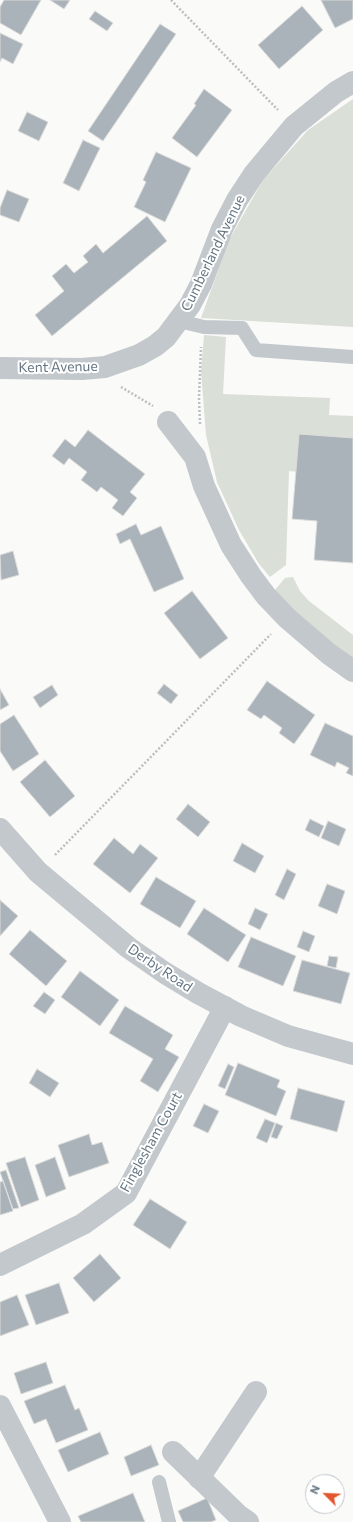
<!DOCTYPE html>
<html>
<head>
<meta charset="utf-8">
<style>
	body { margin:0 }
	#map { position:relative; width:353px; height:1522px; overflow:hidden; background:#fafaf8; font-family:Commissioner,sans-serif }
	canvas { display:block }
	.north { position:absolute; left:305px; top:1474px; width:40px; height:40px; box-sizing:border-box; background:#fff; border:1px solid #c1c8cd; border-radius:50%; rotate:294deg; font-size:11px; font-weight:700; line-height:16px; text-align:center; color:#657683 }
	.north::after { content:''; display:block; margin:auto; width:14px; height:18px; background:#e4572e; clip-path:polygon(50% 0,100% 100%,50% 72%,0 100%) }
</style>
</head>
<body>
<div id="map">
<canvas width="353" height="1522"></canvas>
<div class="north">N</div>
</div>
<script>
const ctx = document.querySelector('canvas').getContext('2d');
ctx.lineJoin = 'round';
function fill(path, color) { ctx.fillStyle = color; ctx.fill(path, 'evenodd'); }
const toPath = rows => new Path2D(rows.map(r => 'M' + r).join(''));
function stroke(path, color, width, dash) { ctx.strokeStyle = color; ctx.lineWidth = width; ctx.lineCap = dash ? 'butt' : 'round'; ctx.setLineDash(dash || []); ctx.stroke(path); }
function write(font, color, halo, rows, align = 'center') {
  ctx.font = font + ' Commissioner,sans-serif'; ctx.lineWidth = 4; ctx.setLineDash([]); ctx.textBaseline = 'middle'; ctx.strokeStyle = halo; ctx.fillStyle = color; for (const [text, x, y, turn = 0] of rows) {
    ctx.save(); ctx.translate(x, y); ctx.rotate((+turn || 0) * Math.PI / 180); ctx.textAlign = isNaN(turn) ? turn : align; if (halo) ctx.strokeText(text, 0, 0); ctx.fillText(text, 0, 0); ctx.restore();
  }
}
fill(toPath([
	[353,99,353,327,201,318,229,240,263,180,308,130],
	[204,335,226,337,223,394,330,398,329,415,353,416,353,438,301,436,299,472,289,471,286,565,270,577,259,564,239,530,217,482,206,435,201,371],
	[293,577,300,591,309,601,353,635,353,660,322,638,274,591,285,578]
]), '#dadfd7');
const building = toPath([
	[4,0,41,0,21,35,0,23,0,7,4,0],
	[50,0,70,0,64,9,50,0],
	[321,0,353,0,353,19,335,28,321,0],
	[302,6,323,30,279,69,258,45,302,6],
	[95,11,113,23,107,31,89,19,95,11],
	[160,24,176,34,103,141,88,131,160,24],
	[0,33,23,44,13,64,2,58,0,62,0,33],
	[204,89,232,110,197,157,172,138,196,105,194,104,204,89],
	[27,112,48,122,39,141,18,131,27,112],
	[83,140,100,148,79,191,63,183,83,140],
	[156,152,191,168,165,222,134,207,146,182,143,180,156,152],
	[7,190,29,199,19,222,0,215,0,208,7,190],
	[147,216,167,241,52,336,35,315,64,291,52,276,66,264,74,273,88,262,83,256,96,244,103,253,147,216],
	[88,430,145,474,130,492,137,498,123,516,112,508,118,500,101,487,97,492,81,480,87,472,69,458,64,465,52,456,65,439,75,447,88,430],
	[299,434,353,438,353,563,314,560,317,521,292,519,299,434],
	[136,524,141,535,161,526,184,579,154,592,130,539,120,544,116,534,136,524],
	[13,551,19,575,1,580,0,555,13,551],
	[192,591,228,638,200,659,164,613,192,591],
	[267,681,315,715,294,744,279,733,282,728,264,715,261,719,247,710,267,681],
	[164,684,178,695,171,704,157,693,164,684],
	[52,685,58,695,40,708,33,697,52,685],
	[0,689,9,705,0,710,0,689],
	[14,715,39,754,13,771,0,751,0,724,14,715],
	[325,723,353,736,353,776,346,773,349,768,337,762,335,767,310,755,325,723],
	[45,760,75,796,50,817,20,782,45,760],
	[188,804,210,822,198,837,176,819,188,804],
	[310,819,324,826,319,837,305,830,310,819],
	[328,821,346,829,339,846,321,838,328,821],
	[114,838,133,854,140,844,158,858,130,893,93,864,114,838],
	[242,843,264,856,255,873,233,861,242,843],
	[287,869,296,874,284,900,275,895,287,869],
	[156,877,196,901,180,928,140,904,156,877],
	[327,884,345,891,337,914,318,906,327,884],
	[0,900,18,916,0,936,0,900],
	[204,908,246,935,228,962,187,934,204,908],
	[255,908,268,914,260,930,248,924,255,908],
	[30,930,67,961,46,986,9,954,30,930],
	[303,931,315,936,309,952,297,947,303,931],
	[251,937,296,956,283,986,238,967,251,937],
	[329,956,338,957,336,968,327,966,329,956],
	[302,960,350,973,341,1004,293,991,302,960],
	[80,971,119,1000,100,1026,61,997,80,971],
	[44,992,55,1000,45,1014,33,1006,44,992],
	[125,1006,173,1035,165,1049,179,1057,158,1092,140,1081,153,1059,109,1033,125,1006],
	[238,1063,280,1080,277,1087,286,1091,276,1116,225,1095,238,1063],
	[228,1064,234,1067,225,1089,218,1086,228,1064],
	[37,1069,59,1083,50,1097,29,1083,37,1069],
	[298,1088,345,1101,337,1132,290,1119,298,1088],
	[204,1104,219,1111,208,1133,193,1126,204,1104],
	[265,1119,275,1123,267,1143,256,1138,265,1119],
	[276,1123,283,1126,277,1139,271,1137,276,1123],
	[89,1134,92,1145,102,1142,109,1163,69,1177,58,1145,89,1134],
	[25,1157,39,1200,21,1207,6,1163,25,1157],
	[55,1157,66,1189,46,1197,35,1165,55,1157],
	[6,1170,19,1208,13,1209,0,1172,6,1170],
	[3,1181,13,1211,0,1215,0,1182,3,1181],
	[150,1199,187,1222,170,1249,133,1225,150,1199],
	[100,1254,121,1278,94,1302,73,1278,100,1254],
	[59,1283,69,1313,36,1325,25,1295,59,1283],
	[17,1295,29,1325,0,1336,0,1302,17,1295],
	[46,1362,53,1383,21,1394,14,1373,46,1362],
	[65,1385,75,1410,79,1408,88,1430,56,1443,46,1419,34,1424,24,1401,65,1385],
	[100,1432,109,1454,68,1472,58,1450,100,1432],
	[151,1445,159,1465,131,1476,124,1457,151,1445],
	[133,1493,145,1522,81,1522,78,1516,133,1493],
	[207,1498,216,1520,211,1522,183,1522,178,1511,207,1498]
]);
fill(building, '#aab3b9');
stroke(building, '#dcdcda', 1);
stroke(toPath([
	[171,0,278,110],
	[121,387,153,406],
	[200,424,199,398,201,347],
	[55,855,271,634]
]), '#bbbfc2', 2.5, [2, 2]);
stroke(toPath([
	[179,321,204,327,242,328,256,350,353,357],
	[159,1482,169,1522]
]), '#c3c8cc', 14);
stroke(toPath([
	[0,368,82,369,105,367,139,355,155,346,166,337,190,305,201,284,222,229,237,200,254,174,294,126,336,92,353,82],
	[168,422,195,457,204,486,231,545,251,576,266,596,287,618,329,654,353,671],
	[0,829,38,872,129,948,165,973,198,993,241,1016,288,1036,353,1054],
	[0,1265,83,1224,126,1193,225,1007],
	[0,1406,60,1522],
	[173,1452,238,1515,248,1522],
	[199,1478,256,1392]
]), '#c3c8cc', 22);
write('14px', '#657683', '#fff', [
	["Cumberland Avenue",213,253,-64],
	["Kent Avenue",58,367,-1],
	["Derby Road",160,968,34],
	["Finglesham Court",151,1142,-61]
]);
</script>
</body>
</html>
